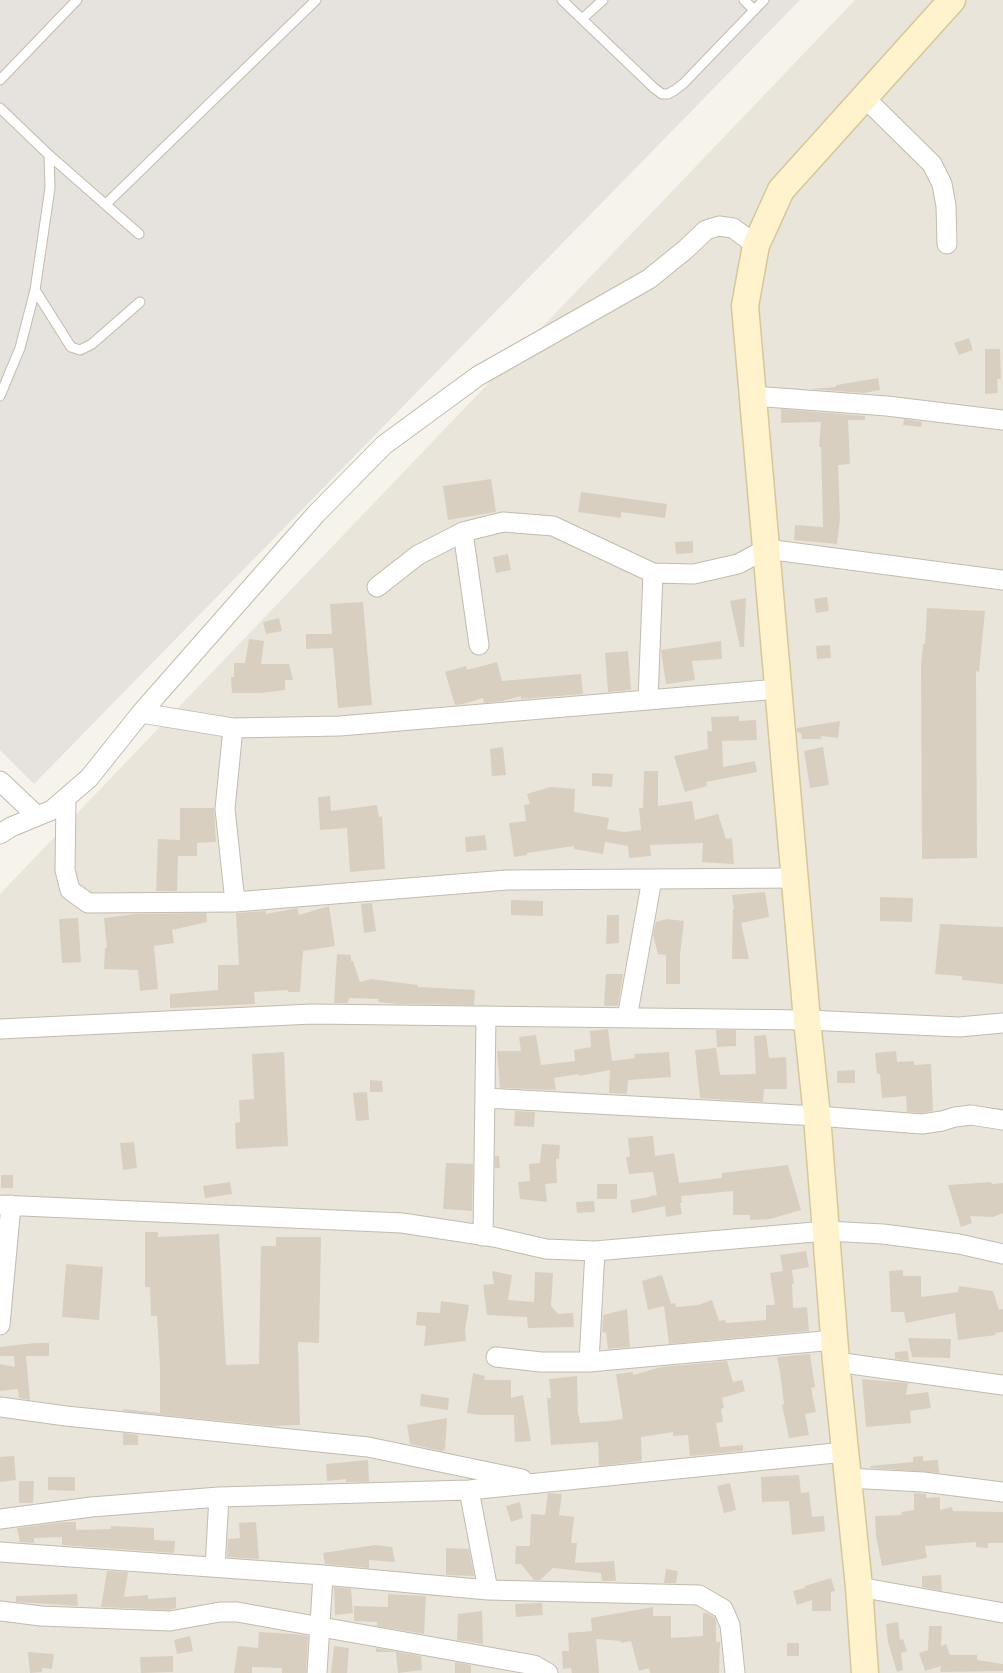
<!DOCTYPE html>
<html>
<head>
<meta charset="utf-8">
<style>
	body { margin:0 }
	canvas { display:block; background:#f6f3ec }
</style>
</head>
<body>
<canvas width="1003" height="1673"></canvas>
<script>
const ctx = document.querySelector('canvas').getContext('2d');
ctx.lineJoin = 'round';
function fill(path, color) { ctx.fillStyle = color; ctx.fill(path, 'evenodd'); }
const toPath = rows => new Path2D(rows.map(r => 'M' + r).join(''));
function stroke(path, color, width, dash) { ctx.strokeStyle = color; ctx.lineWidth = width; ctx.lineCap = dash ? 'butt' : 'round'; ctx.setLineDash(dash || []); ctx.stroke(path); }
fill(toPath([
	[855,0,1003,0,1003,1673,0,1673,0,894]
]), '#eae5da');
fill(toPath([
	[0,0,800,0,34,784,0,750]
]), '#e6e2dd');
fill(toPath([
	[969,338,973,350,959,355,954,343],
	[985,349,1000,349,1001,379,997,379,998,393,985,394],
	[878,378,880,390,864,393,810,389,836,387,836,385],
	[781,409,865,416,865,420,848,420,850,464,838,465,840,519,837,544,794,540,795,525,823,527,821,447,819,447,821,422,781,423],
	[904,419,922,422,921,427,903,425],
	[491,479,496,512,448,520,443,486],
	[581,492,667,504,665,518,621,512,621,518,578,512],
	[693,541,693,553,676,554,675,542],
	[508,554,511,570,496,573,493,557],
	[827,597,829,611,816,613,814,599],
	[746,598,744,647,740,647,730,601],
	[363,602,372,705,338,708,333,648,306,649,306,634,332,634,330,604],
	[927,608,985,611,979,672,976,671,977,858,922,859,921,666,923,644,925,644],
	[279,618,282,631,266,634,263,622],
	[249,639,264,641,261,664,289,664,293,680,285,680,285,690,261,693,232,693,231,677,234,677,234,663,245,663],
	[721,641,722,659,692,661,695,680,666,684,661,650],
	[830,645,831,658,817,659,816,646],
	[628,651,631,690,608,692,605,653],
	[497,662,502,681,581,674,583,694,521,699,521,696,502,701,484,703,483,698,463,704,455,705,445,672,466,666,467,670],
	[739,716,739,721,756,720,757,740,722,741,723,767,755,761,757,772,706,782,707,786,685,792,674,756,708,749,707,731,712,731,711,717],
	[840,721,838,738,821,736,822,739,802,739,801,733,797,732,797,728],
	[503,747,506,775,492,776,490,749],
	[823,747,829,785,810,788,804,751],
	[644,771,658,771,658,806,692,801,695,820,718,814,726,839,732,838,734,864,702,862,703,843,650,845,651,856,629,858,628,846,605,842,603,854,574,849,574,846,527,853,527,855,514,857,509,823,526,821,524,805,530,804,527,794,550,787,575,789,574,812,609,818,607,829,624,832,641,830,639,808,643,808],
	[592,773,613,774,612,787,592,786],
	[330,796,331,811,377,805,379,817,382,816,385,869,350,872,347,828,320,830,318,797],
	[180,808,214,808,216,842,197,843,197,856,178,856,177,891,156,891,158,839,180,840],
	[485,835,487,850,466,852,465,837],
	[765,892,769,917,741,923,749,959,732,959,733,909,734,909,732,895],
	[880,897,913,898,912,922,880,921],
	[511,900,543,901,543,916,511,915],
	[372,903,376,931,364,933,361,904],
	[329,906,335,946,303,951,300,992,288,992,288,990,254,992,255,1004,170,1008,170,994,218,990,218,965,239,965,236,913,266,911,266,914,297,908,299,915],
	[206,913,207,922,172,930,174,943,154,946,158,989,140,991,138,970,104,969,105,948,107,948,104,918,136,914],
	[607,915,619,915,619,943,606,944],
	[78,918,81,962,62,963,59,919],
	[667,919,684,921,680,955,680,984,666,984,666,955,658,954,653,935,656,922],
	[940,924,1003,927,1003,984,962,980,962,976,935,974],
	[337,954,351,955,351,961,353,961,360,982,371,979,418,985,418,987,475,990,474,1005,399,1004,378,1002,379,999,349,998,348,1003,334,1003],
	[606,974,623,974,618,1006,604,1006],
	[608,1029,612,1061,635,1058,634,1054,669,1052,671,1077,628,1080,627,1094,609,1093,610,1070,579,1076,579,1074,554,1078,556,1090,500,1088,497,1051,521,1051,519,1037,536,1035,541,1065,575,1061,574,1050,591,1047,590,1031],
	[716,1030,736,1030,736,1046,717,1047],
	[766,1035,769,1058,786,1057,787,1089,764,1089,763,1102,698,1098,700,1098,695,1050,716,1048,720,1075,756,1074,754,1036],
	[896,1051,897,1062,914,1061,914,1065,931,1064,933,1111,922,1113,907,1112,906,1096,882,1098,880,1074,877,1074,875,1053],
	[284,1052,288,1146,236,1149,235,1123,240,1122,239,1100,254,1099,252,1054],
	[855,1070,855,1083,837,1083,837,1071],
	[370,1080,382,1081,383,1092,370,1092],
	[367,1092,369,1120,356,1121,353,1093],
	[515,1111,535,1112,534,1127,514,1126],
	[653,1136,655,1156,674,1153,679,1183,722,1178,722,1173,788,1165,801,1210,770,1219,750,1220,750,1215,733,1215,733,1191,681,1196,682,1203,680,1203,682,1214,666,1217,665,1206,632,1213,630,1200,650,1197,650,1196,657,1195,653,1172,629,1174,626,1157,630,1157,628,1138],
	[134,1142,137,1168,123,1170,120,1143],
	[542,1144,560,1145,559,1159,556,1159,557,1183,545,1184,547,1202,520,1199,518,1182,530,1181,529,1164,540,1163],
	[495,1156,499,1156,500,1168,495,1168],
	[446,1163,473,1164,472,1211,443,1209],
	[1,1175,13,1175,13,1188,1,1188],
	[230,1182,232,1194,205,1198,203,1186],
	[991,1182,992,1184,1003,1183,1003,1213,993,1217,970,1216,972,1223,961,1227,948,1185],
	[597,1184,617,1184,617,1199,597,1199],
	[594,1201,595,1212,577,1213,576,1202],
	[145,1232,158,1232,158,1237,219,1234,226,1365,259,1364,261,1246,276,1246,276,1237,321,1237,319,1343,298,1342,300,1425,272,1426,123,1411,123,1409,160,1413,160,1367,157,1316,151,1316,150,1287,145,1287],
	[806,1251,809,1267,792,1270,794,1284,792,1284,793,1308,807,1307,809,1331,669,1344,664,1306,648,1310,642,1281,662,1275,671,1304,675,1303,676,1307,698,1305,712,1300,719,1321,725,1320,726,1323,766,1320,766,1305,775,1305,770,1273,783,1271,780,1255],
	[66,1264,103,1267,99,1320,62,1317],
	[903,1270,903,1276,921,1276,921,1297,958,1292,959,1286,993,1291,999,1310,1003,1309,1003,1332,995,1333,996,1335,958,1340,955,1313,906,1323,904,1312,891,1312,889,1271],
	[492,1271,512,1275,508,1300,534,1302,535,1272,553,1273,551,1306,558,1314,573,1313,574,1327,528,1328,527,1317,487,1315,483,1285,494,1284],
	[441,1301,469,1305,465,1330,466,1341,424,1346,426,1326,416,1325,417,1312,440,1313],
	[627,1309,630,1347,608,1349,606,1332,602,1333,603,1315],
	[908,1338,951,1339,950,1358,912,1357],
	[35,1343,49,1343,49,1356,26,1356,30,1400,19,1398,18,1389,0,1391,0,1364,15,1367,14,1356,0,1356,0,1347],
	[908,1351,909,1361,895,1359,895,1352],
	[810,1354,815,1387,811,1388,816,1412,805,1414,809,1435,789,1438,782,1405,784,1404,780,1372,777,1357],
	[727,1361,733,1382,742,1380,745,1391,722,1398,724,1408,721,1409,723,1422,716,1423,720,1447,743,1445,743,1451,690,1456,688,1435,673,1436,673,1432,641,1437,642,1461,599,1466,598,1442,551,1445,547,1398,551,1398,549,1379,577,1376,578,1412,580,1423,610,1421,623,1419,616,1374,633,1372,633,1375,661,1367],
	[473,1373,485,1376,484,1380,511,1380,511,1398,523,1395,531,1441,515,1442,514,1415,480,1415,467,1413],
	[862,1379,908,1383,906,1395,928,1392,931,1408,910,1411,911,1423,866,1427],
	[421,1394,449,1398,448,1410,420,1406],
	[447,1418,445,1450,441,1451,410,1444,407,1425],
	[123,1433,138,1435,138,1445,123,1445],
	[14,1456,16,1480,0,1482,0,1457],
	[923,1456,923,1461,938,1460,939,1473,871,1468,870,1466,913,1462,913,1457],
	[368,1460,369,1482,346,1482,346,1479,327,1481,326,1464],
	[799,1475,801,1493,809,1492,812,1517,824,1516,825,1531,792,1535,789,1501,762,1502,761,1477],
	[48,1477,75,1477,75,1491,48,1490],
	[19,1481,34,1481,33,1503,19,1503],
	[730,1483,736,1510,724,1513,717,1486],
	[548,1493,562,1494,559,1515,574,1517,571,1543,577,1543,575,1563,614,1561,616,1581,602,1581,601,1573,553,1568,540,1580,534,1580,521,1564,515,1564,516,1546,530,1546,531,1514,545,1515],
	[914,1493,926,1494,926,1498,940,1497,940,1510,952,1507,953,1511,1003,1512,1003,1543,988,1543,988,1548,976,1547,976,1542,925,1546,927,1558,882,1566,876,1536,875,1516,902,1515,901,1512,914,1510],
	[520,1502,523,1518,511,1522,506,1506],
	[64,1522,76,1522,76,1530,111,1529,111,1526,154,1528,154,1540,175,1541,174,1553,62,1545,62,1537,34,1538,34,1543,20,1542,17,1528],
	[256,1522,259,1559,227,1557,228,1539,240,1538,239,1523],
	[375,1545,392,1547,395,1562,369,1560,369,1568,325,1564,323,1553],
	[446,1548,469,1549,474,1576,446,1575],
	[666,1569,678,1571,676,1583,664,1583],
	[107,1571,128,1572,124,1597,148,1595,148,1599,176,1597,176,1608,169,1610,101,1607],
	[941,1575,942,1591,922,1587,922,1576],
	[831,1578,835,1591,831,1592,831,1611,812,1611,812,1600,797,1605,793,1591,805,1588,805,1586],
	[334,1587,351,1589,353,1613,335,1615],
	[77,1594,78,1606,16,1602,16,1596],
	[388,1594,426,1596,424,1634,377,1626,377,1622,354,1621,354,1606,388,1607],
	[542,1603,543,1615,516,1617,515,1604],
	[653,1607,653,1616,671,1616,671,1638,703,1636,703,1613,707,1613,714,1617,716,1621,716,1642,720,1642,719,1673,650,1673,649,1668,639,1671,631,1641,621,1643,621,1641,596,1639,599,1673,572,1673,571,1668,563,1669,562,1651,569,1651,568,1633,592,1631,591,1618],
	[482,1611,483,1644,457,1640,458,1614],
	[898,1622,900,1640,903,1639,907,1651,901,1653,903,1670,897,1672,888,1642,886,1624],
	[929,1626,942,1626,941,1646,946,1644,950,1655,977,1655,977,1660,1003,1664,1003,1671,940,1672,941,1666,925,1671,919,1653,928,1650],
	[259,1632,294,1634,308,1636,306,1673,282,1673,282,1668,252,1667,252,1673,234,1673,238,1646,258,1648],
	[190,1636,193,1651,177,1654,174,1640],
	[787,1643,799,1643,799,1656,787,1656],
	[334,1646,349,1648,347,1673,331,1673],
	[376,1648,421,1656,422,1670,398,1673,396,1652,376,1652],
	[28,1652,54,1654,52,1669,42,1668,42,1672,30,1673],
	[173,1656,173,1672,141,1673,140,1657],
	[455,1662,471,1665,471,1673,455,1673]
]), '#d8cfc1');
const lane = toPath([
	[562,0,654,88,662,94,668,94,675,90,684,83,764,0],
	[744,0,754,10],
	[582,19,603,0],
	[0,80,77,0],
	[0,108,49,155,139,234],
	[106,204,316,0],
	[35,290,71,347,80,350,92,344,140,302],
	[0,396,20,348,35,290,50,188,49,155]
]);
const street = toPath([
	[864,97,932,164,942,184,946,206,947,244],
	[753,396,887,406,1003,420],
	[463,532,479,645],
	[377,587,418,555,463,532,503,522,553,526,653,573,694,574,738,564,766,549,1003,580],
	[648,700,653,573],
	[141,713,233,728,340,726,778,689],
	[233,728,225,809,235,902],
	[0,781,37,816],
	[66,798,65,870,70,890,88,903,235,902,507,880,795,878],
	[0,834,11,827,52,810,89,778,141,713,316,514,384,445,478,376,649,279,686,249,706,230,719,226,733,228,756,245],
	[627,1018,652,879],
	[0,1029,312,1014,807,1020,959,1027,1003,1023],
	[485,1098,817,1116,922,1124,942,1121,955,1117,971,1115,1003,1120],
	[0,1205,402,1223,494,1237,546,1249,595,1251,826,1231,883,1234,959,1244,1003,1254],
	[483,1236,486,1016],
	[0,1325,11,1205],
	[496,1357,541,1362,589,1362,835,1340],
	[589,1362,595,1251],
	[836,1362,1003,1385],
	[0,1407,66,1416,368,1447,522,1479],
	[847,1478,923,1482,1003,1492],
	[469,1490,488,1590],
	[0,1519,91,1507,219,1497,469,1490,845,1452],
	[0,1552,323,1575,488,1590,699,1595,723,1609,730,1625,735,1673],
	[215,1567,219,1497],
	[859,1587,1003,1613],
	[0,1611,41,1616,170,1621,220,1612,237,1612,534,1665,548,1673],
	[317,1673,323,1575]
]);
const secondary = toPath([
	[865,1673,859,1587,836,1362,817,1116,807,1020,745,306,756,245,781,190,952,0]
]);
stroke(lane, '#c2bbae', 11);
stroke(street, '#c2bbae', 21);
stroke(secondary, '#d6c79b', 29);
stroke(lane, '#fff', 9);
stroke(street, '#fff', 19);
stroke(secondary, '#fff3cd', 26);
</script>
</body>
</html>
